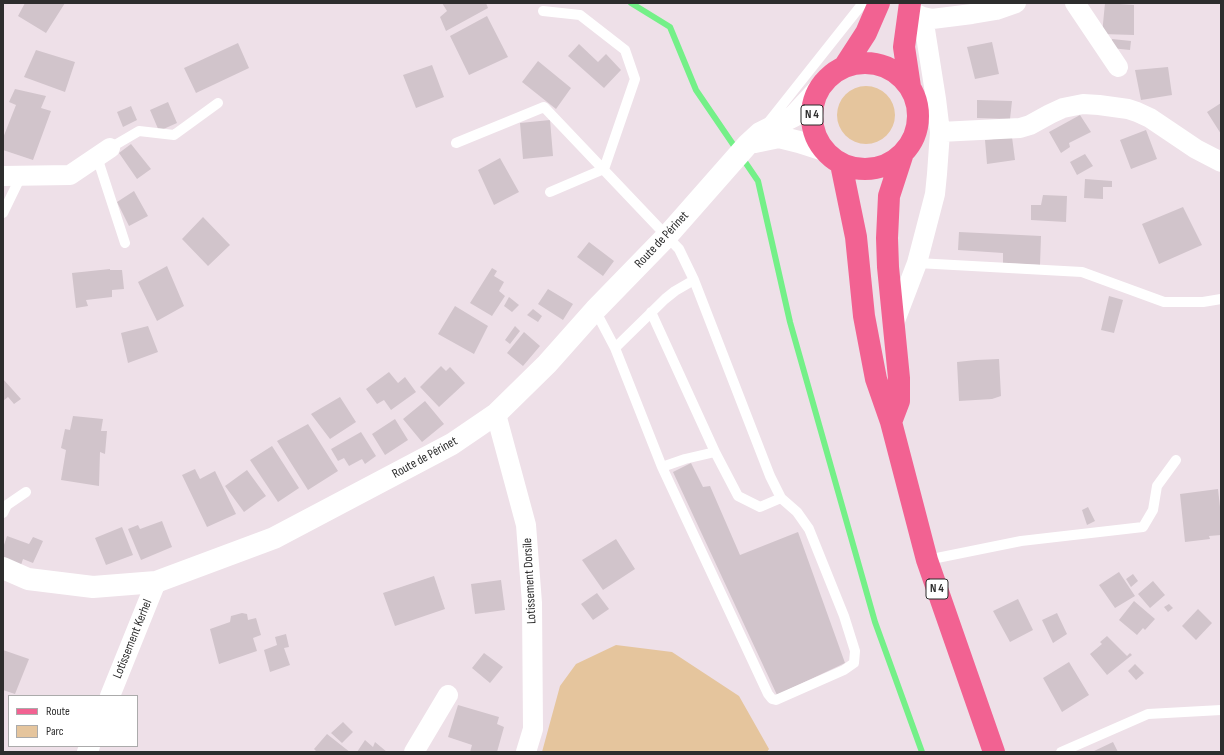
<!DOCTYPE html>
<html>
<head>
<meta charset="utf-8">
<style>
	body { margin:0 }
	#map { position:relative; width:1224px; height:755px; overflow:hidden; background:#eee0e8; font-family:"Sofia Sans Condensed",sans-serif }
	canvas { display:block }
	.frame { position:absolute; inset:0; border:4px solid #2d2d2d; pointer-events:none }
	.legend { position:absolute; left:8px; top:695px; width:130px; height:52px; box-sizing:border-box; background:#fff; border:1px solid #ababab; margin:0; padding:5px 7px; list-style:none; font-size:12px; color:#2d2d2d }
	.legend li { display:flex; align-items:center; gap:8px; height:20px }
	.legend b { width:20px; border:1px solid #ababab }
</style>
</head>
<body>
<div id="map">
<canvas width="1224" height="755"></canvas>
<div class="frame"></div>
<ul class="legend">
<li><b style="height:5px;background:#f26292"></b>Route</li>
<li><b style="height:11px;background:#e5c59d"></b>Parc</li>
</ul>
</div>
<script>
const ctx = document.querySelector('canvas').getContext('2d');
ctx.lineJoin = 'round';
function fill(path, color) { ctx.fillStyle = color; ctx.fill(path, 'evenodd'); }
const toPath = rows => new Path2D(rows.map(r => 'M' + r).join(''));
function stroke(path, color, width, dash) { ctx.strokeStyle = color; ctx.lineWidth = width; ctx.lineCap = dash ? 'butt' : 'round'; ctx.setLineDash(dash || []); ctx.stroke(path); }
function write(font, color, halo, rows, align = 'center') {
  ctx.font = font + ' "Sofia Sans Condensed",sans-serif'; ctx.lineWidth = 4; ctx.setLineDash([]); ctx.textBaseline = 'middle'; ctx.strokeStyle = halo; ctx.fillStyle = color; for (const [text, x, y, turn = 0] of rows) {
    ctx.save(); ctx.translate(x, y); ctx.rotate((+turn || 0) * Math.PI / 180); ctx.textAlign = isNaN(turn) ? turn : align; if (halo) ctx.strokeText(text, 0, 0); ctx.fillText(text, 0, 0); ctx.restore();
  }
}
fill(toPath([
	'837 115a29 29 0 1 1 58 0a29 29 0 1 1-58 0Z',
	[616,645,672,652,739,696,769,749,767,752,542,752,560,686,576,664]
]), '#e5c59d');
stroke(toPath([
	[631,3,670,27,696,90,758,181,790,322,875,622,922,752]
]), '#74f088', 6);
fill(toPath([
	[25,3,65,3,46,33,18,16],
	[442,3,486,3,488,8,446,31,440,17,447,11],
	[1105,3,1134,5,1134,35,1102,34],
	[487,16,508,57,469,75,450,36],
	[1112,39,1131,41,1130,50,1111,48],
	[992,42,999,74,975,79,967,47],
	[238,43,249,68,196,93,184,68],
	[579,44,598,62,606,54,621,70,604,88,568,56],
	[36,50,75,62,65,92,24,77],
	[538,61,571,88,556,109,522,82],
	[432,65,444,97,416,108,403,75],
	[1168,67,1172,95,1141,100,1135,70],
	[15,89,46,96,41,108,51,111,33,160,3,150,3,138,16,105,9,102],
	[977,100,1012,101,1010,119,977,118],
	[168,102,177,123,159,131,150,110],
	[1221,103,1221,134,1207,112],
	[131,106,137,120,123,127,117,112],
	[1080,115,1091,132,1069,143,1070,147,1061,153,1049,132],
	[550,120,553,156,523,159,520,123],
	[1146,130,1157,159,1131,169,1120,140],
	[1012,137,1015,160,987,164,985,140],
	[131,144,151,169,137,179,119,153],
	[1085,154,1093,166,1077,175,1070,162],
	[500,158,519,192,494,205,478,170],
	[1085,179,1112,181,1112,187,1103,187,1103,199,1084,198],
	[134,191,148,216,129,226,117,202],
	[1043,195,1067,196,1066,222,1031,220,1031,205,1041,205],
	[1183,207,1202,245,1159,264,1142,224],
	[203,217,230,245,208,266,182,239],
	[959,232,1041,236,1040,265,1003,263,1003,253,958,250],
	[589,242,614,261,603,276,577,257],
	[167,266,184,306,157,321,138,282],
	[492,268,497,271,494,276,504,282,499,291,505,296,492,316,470,303],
	[110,269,110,270,122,270,124,289,112,290,112,297,86,300,88,306,76,308,72,273],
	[548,289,573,304,563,320,538,304],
	[1109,296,1123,300,1114,333,1101,330],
	[509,297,519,305,512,312,504,306],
	[455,306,488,326,474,354,438,334],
	[533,309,542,316,538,322,527,315],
	[148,326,158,352,128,363,121,333],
	[515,326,520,331,510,344,505,340],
	[524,332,540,346,523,366,507,353],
	[999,359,1001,396,992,399,959,401,957,362,976,360],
	[441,366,446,371,450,367,465,383,439,407,420,387],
	[389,372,398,383,405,377,416,392,391,410,384,400,377,404,366,389],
	[3,379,21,399,14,404,8,397,3,401],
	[340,397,356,422,330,439,311,414],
	[425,401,444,424,422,442,403,419],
	[73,416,103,419,101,431,107,431,105,454,100,452,99,486,61,480,66,450,61,448,65,429,70,430],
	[395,419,408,440,385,455,372,434],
	[308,424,338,471,308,490,277,441],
	[361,432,376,456,365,464,362,459,349,466,344,458,338,461,331,449],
	[272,446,299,488,278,502,250,460],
	[691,463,703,487,710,486,740,555,798,532,845,663,777,695,673,472],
	[195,469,200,479,215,471,236,514,207,527,182,475],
	[247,470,266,496,244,512,225,486],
	[1218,489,1221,516,1221,535,1209,536,1210,539,1185,542,1180,494],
	[1088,507,1095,521,1087,525,1082,510],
	[162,521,172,547,141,560,128,529,138,525,140,529],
	[122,527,133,555,106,565,95,538],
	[7,536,29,544,33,537,43,541,33,563,23,559,21,565,3,557,3,548],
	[616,539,635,569,603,590,582,560],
	[1119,572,1135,596,1115,608,1099,585],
	[1133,574,1138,581,1131,587,1126,579],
	[434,576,445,609,395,626,383,593],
	[501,580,505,610,475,614,471,584],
	[1153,581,1165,595,1150,608,1138,594],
	[597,593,609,609,593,620,581,604],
	[1018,599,1033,630,1010,642,993,611],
	[1134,601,1155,619,1145,630,1143,628,1137,635,1119,620],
	[1169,604,1173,608,1168,612,1164,607],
	[1198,609,1212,623,1196,640,1182,626],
	[242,613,247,614,248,620,256,618,261,635,253,638,257,651,219,664,210,629,230,622,231,616],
	[1057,613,1067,634,1053,643,1042,620],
	[286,634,289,647,284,648,290,665,270,672,264,650,277,645,275,637],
	[1107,636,1127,656,1130,653,1132,655,1107,675,1090,654,1102,644,1100,642],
	[3,650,29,659,15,694,3,690],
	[484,653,503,667,490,683,472,668],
	[1069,662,1089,695,1062,712,1043,678],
	[1135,664,1144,673,1136,680,1128,671],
	[458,705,499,717,497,724,504,727,497,752,470,752,472,745,448,737],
	[343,722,353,732,342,743,331,733],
	[327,734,346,749,350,752,317,752,314,749],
	[365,740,373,747,375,742,387,752,357,752],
	[1113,742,1118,752,1092,752]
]), '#d1c4cb');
stroke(toPath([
	[543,11,580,15,625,50,635,79,604,169,550,192],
	[767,124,863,3],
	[456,143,544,107,679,249,694,280,770,476,781,498,760,507,738,496,715,452,685,459,662,467,615,348,595,310],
	[110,148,139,131,174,135,218,103],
	[97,157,125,243],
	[3,213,21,176],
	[917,263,1082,272,1164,302,1203,302,1221,299],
	[651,312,715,452],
	[615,348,665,299,675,291,694,280],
	[662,467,768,694,772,699,776,700,844,670,854,663,855,651,844,616,809,529,797,512,781,498],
	[3,513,7,505,26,492],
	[927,560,1021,541,1143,527,1153,510,1157,486,1176,460],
	[1061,752,1148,714,1221,710]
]), '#fff', 10);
stroke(toPath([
	[1075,3,1118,67],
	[912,12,923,17,932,19,972,14,996,10,1016,3],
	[940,132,1020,128,1030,125,1050,114,1063,108,1083,104,1099,105,1128,109,1137,112,1150,118,1196,149,1221,162],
	[3,176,70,175,110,148],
	[893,326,917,263,935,194,937,174,940,132,936,99,923,17],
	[496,414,526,525,532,603,533,729,526,752],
	[110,696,156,582],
	[87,752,90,746],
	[414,752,448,695]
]), '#fff', 20);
stroke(toPath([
	[755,142,779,137,799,142,824,150],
	[3,568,28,579,93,587,156,582,274,538,452,444,496,414,547,364,595,310,667,236,748,144,760,133,794,116,820,88]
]), '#fff', 22);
stroke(toPath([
	'812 116a53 53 0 1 1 106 0a53 53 0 1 1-106 0Z',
	[844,67,866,33,879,3],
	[910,87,904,47,910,3],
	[841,164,856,237,864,316,876,379,891,422,927,560,994,752],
	[891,422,899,401,899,378,888,267,887,238,889,196,902,156]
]), '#f26292', 22);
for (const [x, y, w] of [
	[812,115,22],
	[937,589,22]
]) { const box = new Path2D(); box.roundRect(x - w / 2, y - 10, w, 20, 3); ctx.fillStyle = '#fff'; ctx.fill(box); stroke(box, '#2d2d2d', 1); }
write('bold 12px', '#2d2d2d', null, [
	["N 4",812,115],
	["N 4",937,589]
]);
write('13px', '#2d2d2d', '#fff', [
	["Route de Périnet",662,240,-47],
	["Route de Périnet",425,458,-29],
	["Lotissement Dorsile",530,581,-93],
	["Lotissement Kerhel",133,639,-68]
]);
</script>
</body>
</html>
